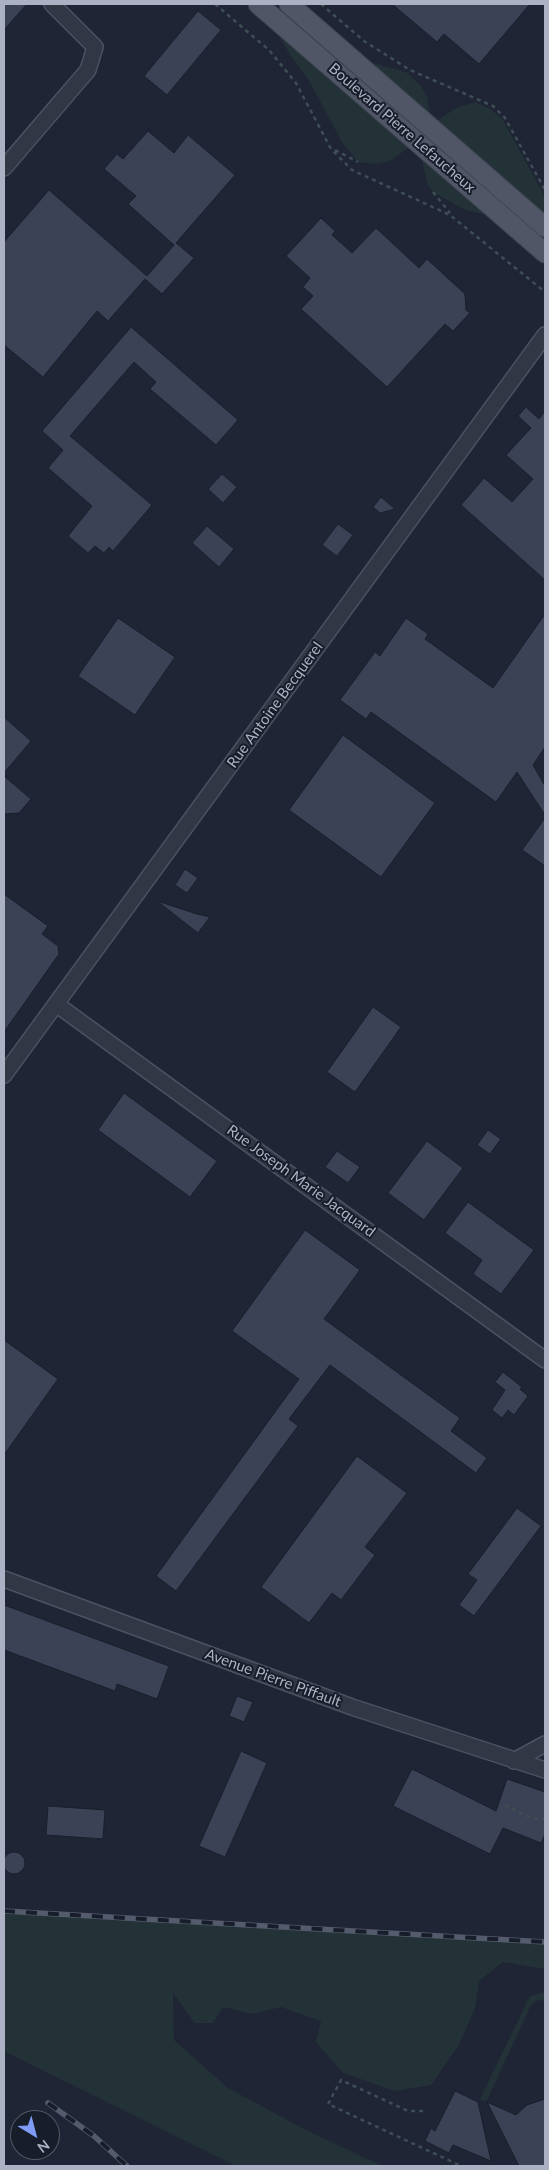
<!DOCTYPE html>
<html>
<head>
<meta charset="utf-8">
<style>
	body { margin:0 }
	#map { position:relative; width:549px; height:2170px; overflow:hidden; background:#1f2535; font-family:Lato,sans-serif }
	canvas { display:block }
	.frame { position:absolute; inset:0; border:5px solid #acb2c3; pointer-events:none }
	.north { position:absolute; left:10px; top:2110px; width:50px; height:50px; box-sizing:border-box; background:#181d2a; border:1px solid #535967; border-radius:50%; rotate:143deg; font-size:14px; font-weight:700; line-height:20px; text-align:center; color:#acb2c3 }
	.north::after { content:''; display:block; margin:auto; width:18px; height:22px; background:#7e9bf6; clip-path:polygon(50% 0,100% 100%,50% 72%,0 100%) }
</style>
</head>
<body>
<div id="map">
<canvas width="549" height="2170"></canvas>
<div class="frame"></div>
<div class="north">N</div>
</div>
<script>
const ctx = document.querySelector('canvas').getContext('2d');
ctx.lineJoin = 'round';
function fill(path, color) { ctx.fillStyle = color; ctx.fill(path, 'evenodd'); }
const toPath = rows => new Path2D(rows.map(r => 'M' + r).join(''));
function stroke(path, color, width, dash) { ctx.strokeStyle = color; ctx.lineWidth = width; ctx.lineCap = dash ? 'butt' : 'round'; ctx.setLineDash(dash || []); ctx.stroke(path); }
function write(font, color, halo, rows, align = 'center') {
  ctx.font = font + ' Lato,sans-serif'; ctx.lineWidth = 4; ctx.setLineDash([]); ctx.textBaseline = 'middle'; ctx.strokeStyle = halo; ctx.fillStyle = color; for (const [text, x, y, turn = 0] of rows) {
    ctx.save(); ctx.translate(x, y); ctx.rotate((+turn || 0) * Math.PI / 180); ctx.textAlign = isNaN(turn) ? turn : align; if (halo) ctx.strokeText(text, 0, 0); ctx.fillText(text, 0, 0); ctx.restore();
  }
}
fill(toPath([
	[263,8,418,141,506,219,465,210,433,192,427,183,418,141,390,161,375,164,358,162,342,142,308,79,292,58],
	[352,58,406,72,420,85,427,96,431,125,456,108,475,102,492,110,503,120,545,197,545,227],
	[4,1911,545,1942,545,1969,503,1962,479,1981,475,2009,458,2046,431,2085,395,2091,343,2073,316,2042,321,2021,281,2007,253,2014,223,2007,213,2023,195,2023,173,1993,174,2040,228,2088,304,2129,382,2166,236,2166,4,2051],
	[545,1992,545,2001,538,2000,531,2005,486,2102,480,2099,530,1996]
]), '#223237');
const building = toPath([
	[4,4,27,4,4,30,4,4],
	[392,4,530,4,479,64,444,34,437,42,392,4],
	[198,11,221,30,167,95,144,76,198,11],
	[148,131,174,153,188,135,235,175,176,243,194,258,162,294,145,279,108,321,97,311,43,377,4,345,4,242,49,190,147,276,174,245,128,204,136,196,104,169,117,154,123,159,148,131],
	[321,218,335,231,332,235,352,253,376,228,419,268,427,259,465,294,466,310,470,313,453,331,445,324,387,387,301,309,313,296,303,287,310,278,286,256,321,218],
	[131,327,238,420,216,445,150,389,156,382,134,362,70,436,152,505,113,551,109,547,104,553,95,546,88,553,68,536,92,506,48,468,63,450,42,431,131,327],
	[526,407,539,419,545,411,545,580,461,505,484,478,512,502,533,479,506,455,531,428,518,416,526,407],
	[222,474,237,487,223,503,208,489,222,474],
	[381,497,395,509,380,513,373,507,381,497],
	[338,524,353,535,337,556,322,545,338,524],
	[207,526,234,549,219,567,192,543,207,526],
	[545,614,545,747,533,765,545,786,545,815,517,772,496,802,371,712,366,719,340,700,375,652,380,656,406,618,428,634,425,639,493,688,545,614],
	[118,618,175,657,135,715,78,676,118,618],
	[4,717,31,741,4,773,4,717],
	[343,735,435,803,381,877,289,810,343,735],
	[4,776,31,799,19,813,4,814,4,776],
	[545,818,545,866,522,850,545,818],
	[185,869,198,878,187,893,175,885,185,869],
	[4,894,48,926,42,934,58,946,59,954,4,1032,4,894],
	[157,901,197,914,210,917,198,933,157,901],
	[373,1007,401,1027,355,1092,327,1072,373,1007],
	[124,1093,217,1161,190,1197,98,1130,124,1093],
	[488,1130,501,1139,490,1154,477,1145,488,1130],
	[427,1141,463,1168,424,1220,388,1193,427,1141],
	[337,1151,360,1167,348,1183,325,1167,337,1151],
	[468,1202,534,1250,501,1294,473,1274,482,1260,445,1233,468,1202],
	[305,1230,360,1270,324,1319,460,1418,451,1431,487,1458,476,1473,330,1365,289,1419,298,1426,176,1591,156,1576,299,1379,232,1331,305,1230],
	[4,1340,58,1379,4,1455,4,1340],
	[503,1372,522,1387,520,1389,528,1396,514,1415,508,1410,502,1418,492,1410,505,1390,495,1382,503,1372],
	[357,1456,407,1493,365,1547,375,1555,341,1600,332,1593,309,1623,261,1587,357,1456],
	[517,1508,541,1526,474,1616,459,1605,477,1580,468,1574,517,1508],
	[4,1605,169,1666,157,1699,117,1684,115,1691,4,1650,4,1605],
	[237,1696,253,1702,244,1722,229,1716,237,1696],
	[241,1751,267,1763,225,1857,199,1846,241,1751],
	[412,1769,496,1811,507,1779,545,1792,545,1834,541,1843,503,1828,490,1854,393,1806,412,1769],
	[48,1806,105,1810,103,1839,46,1835,48,1806],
	'3 1863a11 11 0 1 1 22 0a11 11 0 1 1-22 0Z',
	[455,2091,478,2102,491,2161,453,2145,449,2153,425,2141,431,2128,435,2131,455,2091],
	[545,2099,545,2166,519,2166,487,2102,516,2115,527,2105,545,2099]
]);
fill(building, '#3b4256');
stroke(building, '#1a1f2c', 1);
const minor = toPath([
	[4,168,88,70,95,47,52,4],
	[56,1004,545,1360],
	[4,1075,545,335],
	[4,1579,352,1707,545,1770],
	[514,1761,545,1744]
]);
const major = toPath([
	[258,4,545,253],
	[289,4,545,227]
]);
stroke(minor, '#4d5261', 18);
stroke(major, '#3c414f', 21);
stroke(toPath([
	[215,4,269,50,296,83,331,149,352,170,450,215,545,292],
	[321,4,364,41,410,70,493,106,505,118,545,190],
	[335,150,358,162],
	[433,192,450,213],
	[505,1805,524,1815,537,1819,545,1819],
	[423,2111,408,2111,341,2080,328,2104,459,2165]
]), '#3e4e54', 2.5, [4, 4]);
stroke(minor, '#323746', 15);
stroke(major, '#505666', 19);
const rail = toPath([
	[4,1911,545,1942],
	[48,2103,94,2136,127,2166]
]);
stroke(rail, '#545b6d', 5.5);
stroke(rail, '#181d2a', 4, [11]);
write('15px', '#acb2c3', '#181d2a', [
	["Boulevard Pierre Lefaucheux",402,128,41],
	["Rue Antoine Becquerel",275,705,-54],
	["Rue Joseph Marie Jacquard",301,1181,36],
	["Avenue Pierre Piffault",273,1678,20]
]);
</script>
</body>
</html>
